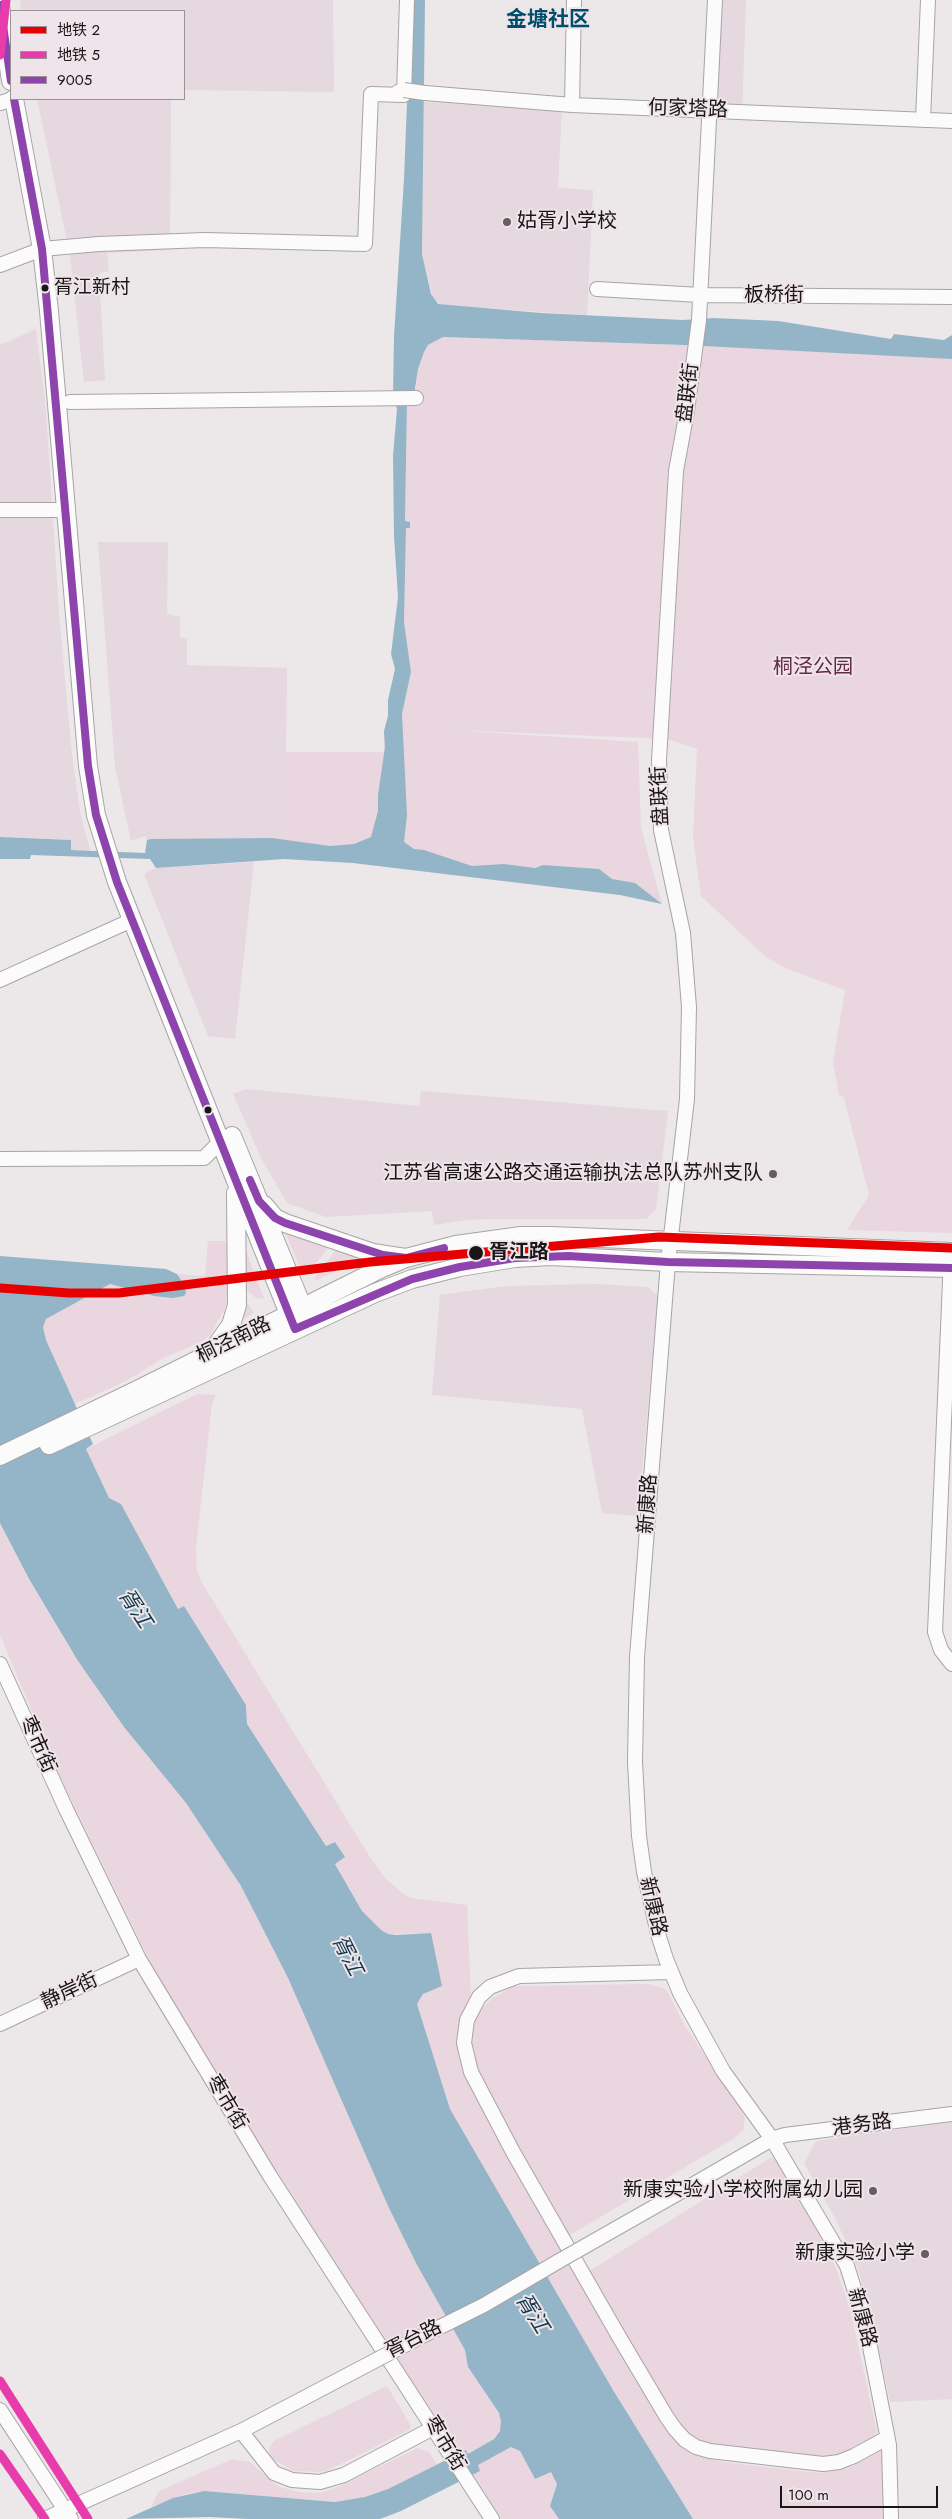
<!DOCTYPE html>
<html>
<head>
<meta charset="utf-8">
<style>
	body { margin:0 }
	#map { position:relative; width:952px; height:2519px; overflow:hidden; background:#ece7e9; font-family:Jost,"Noto Sans SC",sans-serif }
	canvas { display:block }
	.legend { position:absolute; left:10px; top:10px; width:175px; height:90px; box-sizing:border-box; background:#efe4e9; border:1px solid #9a9295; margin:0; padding:6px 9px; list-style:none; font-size:15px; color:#1a1617 }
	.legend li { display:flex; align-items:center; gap:10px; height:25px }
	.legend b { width:25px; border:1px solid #9a9295 }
	.scale { position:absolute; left:780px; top:2486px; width:158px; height:22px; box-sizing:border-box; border:2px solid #1a1617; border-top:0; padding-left:6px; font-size:15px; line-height:18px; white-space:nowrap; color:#1a1617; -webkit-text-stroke:4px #efe4e9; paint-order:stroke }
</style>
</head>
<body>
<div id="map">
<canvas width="952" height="2519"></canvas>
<ul class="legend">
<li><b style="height:6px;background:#e60000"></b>地铁 2</li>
<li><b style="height:6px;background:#e93cac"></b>地铁 5</li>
<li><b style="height:6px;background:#8e44ad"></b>9005</li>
</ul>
<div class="scale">100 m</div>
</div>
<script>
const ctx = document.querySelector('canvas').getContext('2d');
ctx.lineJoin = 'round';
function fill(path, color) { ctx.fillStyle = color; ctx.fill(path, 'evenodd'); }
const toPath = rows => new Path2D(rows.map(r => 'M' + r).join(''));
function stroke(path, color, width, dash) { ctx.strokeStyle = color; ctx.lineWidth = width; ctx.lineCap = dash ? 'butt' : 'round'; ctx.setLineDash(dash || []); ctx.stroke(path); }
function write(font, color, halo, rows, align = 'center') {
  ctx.font = font + ' Jost,"Noto Sans SC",sans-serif'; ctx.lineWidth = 4; ctx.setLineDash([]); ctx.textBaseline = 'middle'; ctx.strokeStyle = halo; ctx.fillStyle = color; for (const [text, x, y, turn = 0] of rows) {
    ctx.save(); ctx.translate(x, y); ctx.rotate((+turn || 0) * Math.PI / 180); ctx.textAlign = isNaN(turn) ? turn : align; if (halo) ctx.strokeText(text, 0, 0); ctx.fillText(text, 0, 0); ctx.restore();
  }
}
fill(toPath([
	[20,0,333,0,334,92,184,90,184,11,21,11],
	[716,0,746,0,742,113,712,113],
	[37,99,171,99,170,250,107,253,109,271,99,273,105,380,84,382,70,255],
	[424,102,562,107,558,188,593,190,587,315,441,305,433,299,422,254],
	[36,329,46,410,59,613,71,746,80,812,90,850,71,850,71,840,0,837,0,345],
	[98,542,168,542,167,614,180,617,180,638,187,638,187,665,287,668,285,840,272,838,147,840,145,836,131,841,115,766],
	[254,862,235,1039,208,1036,144,874,156,868],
	[247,1089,419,1106,421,1091,668,1111,656,1209,646,1219,489,1219,467,1220,434,1225,432,1211,326,1217,287,1203,261,1158,233,1094],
	[597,1284,648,1287,658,1296,638,1516,602,1513,582,1409,432,1395,440,1295,506,1286],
	[952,2122,952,2399,890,2402,868,2301,857,2266,835,2218,804,2163,816,2141]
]), '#e5d8de');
fill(toPath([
	[442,337,684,345,952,358,952,1233,847,1230,869,1195,844,1098,839,1095,833,1062,845,990,787,969,766,957,701,896,693,837,697,749,668,739,449,730,638,742,641,828,662,904,620,895,353,863,285,859,286,752,384,752,384,731,402,728,402,714,411,672,404,622,406,527,410,528,410,522,405,521,407,402,415,393,418,369,423,352,428,345],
	[284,1229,330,1245,306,1276,303,1275],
	[208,1241,230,1241,226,1306,210,1335,204,1340,160,1360,126,1381,75,1404,46,1340,43,1327,46,1319,110,1284,154,1296,184,1296,184,1285,177,1274,205,1276],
	[244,1245,264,1299,256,1298,242,1286],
	[338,1247,363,1258,315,1281,314,1279],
	[243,1297,254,1313,237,1322],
	[197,1394,216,1395,212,1404,196,1547,197,1570,201,1581,371,1859,386,1879,401,1892,410,1898,467,1905,471,1996,467,2007,464,2071,481,2106,665,2427,689,2451,704,2457,721,2462,819,2473,846,2469,883,2450,886,2519,693,2519,613,2390,450,2109,417,2004,423,1994,429,1991,431,1933,388,1934,381,1930,362,1911,335,1863,344,1857,335,1842,326,1846,247,1724,246,1705,184,1606,178,1609,121,1504,109,1499,86,1449],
	[0,1523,29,1580,78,1661,124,1727,186,1803,241,1886,288,1978,388,2206,417,2265,465,2350,468,2367,501,2417,502,2425,498,2434,489,2442,468,2454,466,2450,461,2452,382,2342,329,2260,160,1982,58,1773,0,1635],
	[648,1984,666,1989,685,2026,742,2111,745,2118,743,2130,733,2139,568,2236,524,2159,476,2066,471,2037,473,2025,476,2016,491,1999,514,1986],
	[770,2158,777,2159,791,2173,836,2268,851,2313,877,2432,874,2437,847,2452,836,2456,826,2458,712,2448,692,2439,677,2423,586,2273],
	[387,2386,411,2426,409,2430,329,2470,319,2472,293,2471,270,2457,269,2448,274,2441],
	[511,2447,520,2451,535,2479,551,2471,557,2483,550,2506,559,2519,501,2519,472,2474,480,2471,477,2465],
	[418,2448,429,2452,437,2464,388,2489,365,2497,335,2502,204,2491,189,2493,151,2507,159,2491,232,2459,250,2462,272,2482,280,2487,299,2492,318,2493,333,2489]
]), '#ead6df');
fill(toPath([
	[411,0,425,0,422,254,431,294,438,304,541,313,683,320,714,318,778,321,891,339,894,334,944,340,952,335,952,359,684,345,443,337,428,345,424,352,418,369,413,402,407,402,405,521,410,522,410,528,406,528,404,622,411,672,402,714,407,815,404,842,414,849,424,850,472,866,504,864,535,868,543,865,599,869,612,879,635,883,662,904,620,895,353,863,285,859,156,868,150,859,31,855,30,859,0,859,0,837,71,840,71,850,145,853,147,840,151,839,272,838,330,846,354,844,371,837,378,811,378,795,385,747,384,731,388,716,388,700,395,669,391,654,398,597,394,536,393,456,397,409,393,394,394,336,404,179],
	[0,1256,166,1269,177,1274,184,1285,186,1293,184,1296,173,1298,154,1296,110,1284,46,1319,43,1327,46,1340,93,1444,86,1449,109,1498,121,1504,178,1609,184,1606,246,1705,247,1724,326,1846,335,1842,345,1857,335,1864,362,1911,381,1930,388,1934,396,1935,431,1933,442,1986,423,1994,417,2004,450,2109,613,2390,693,2519,559,2519,550,2506,557,2484,551,2472,535,2479,520,2451,511,2447,478,2465,480,2471,401,2511,380,2519,248,2519,210,2517,126,2519,173,2498,204,2491,335,2502,365,2497,388,2489,466,2450,468,2454,494,2439,500,2431,501,2421,499,2413,468,2367,465,2350,417,2265,388,2206,288,1978,241,1886,186,1803,124,1727,78,1661,29,1579,0,1523]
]), '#94b5c7');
const minor = toPath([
	[715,0,699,320,687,411,676,471,659,760,661,830,683,933,689,1007,687,1099,668,1262,637,1657,635,1762,639,1836,644,1872,658,1934,666,1959,680,1993,723,2071,772,2139,847,2266,866,2326,889,2445,891,2519],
	[425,93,572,105,952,121],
	[404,95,407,0],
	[0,103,13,99],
	[572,105,574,0],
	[923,120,928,0],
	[0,265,42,249,99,244,205,240,365,244,371,94,404,95,398,92,404,90],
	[597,289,700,295,952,297],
	[70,402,416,398],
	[0,510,67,510],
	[0,980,132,920],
	[0,1159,204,1158,221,1141],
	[951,1258,935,1632,941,1650,952,1664],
	[0,1664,66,1809,139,1959,270,2176,492,2519],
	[671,1972,519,1976,490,1987,479,1997,467,2020,464,2043,471,2072,513,2152,618,2335,666,2416,675,2429,685,2440,696,2447,710,2451,823,2464,839,2462,854,2456,887,2438],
	[0,2024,139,1959],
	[675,2195,772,2139,785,2135,952,2114],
	[420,2337,484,2305,559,2261],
	[0,2410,71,2519],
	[241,2431,274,2473,292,2480,320,2482,344,2475,435,2427],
	[45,2519,241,2431,285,2408]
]);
const major = toPath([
	[0,5,11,81],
	[14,99,42,249,49,311,88,766,96,815,117,882,295,1329],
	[232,1136,309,1323],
	[264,1205,275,1218,285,1223,373,1253,405,1258],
	[213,1350,231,1325,237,1305,236,1193],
	[49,1445,375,1293,412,1279,460,1267,515,1258,550,1256,668,1262,952,1268],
	[0,1456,135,1391,382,1268,406,1258,456,1245,521,1236,550,1236,952,1252]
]);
stroke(minor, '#a8a4a6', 16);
stroke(major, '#a8a4a6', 20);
stroke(minor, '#fcfbfc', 14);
stroke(major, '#fcfbfc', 18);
const minorBridge = toPath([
	[404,90,425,93],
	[559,2261,675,2195],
	[285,2408,420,2337]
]);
stroke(minorBridge, '#a8a4a6', 16, []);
stroke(minorBridge, '#fcfbfc', 14);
stroke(toPath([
	[0,5,11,81],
	[14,99,42,249,88,766,96,815,117,882,295,1329,412,1279,460,1267,515,1258,568,1256,668,1262,952,1268],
	[250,1180,259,1201,275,1218,285,1223,383,1255,406,1258,444,1248]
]), '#8e44ad', 8);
stroke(toPath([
	[0,1288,69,1293,119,1293,370,1262,659,1237,952,1248]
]), '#e60000', 9);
stroke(toPath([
	[0,55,6,0],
	[0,2381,88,2519],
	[0,2454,45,2519]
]), '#e93cac', 9);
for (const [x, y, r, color] of [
	[507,222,5,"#645f60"],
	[45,288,4.5,"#1a1617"],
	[208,1110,4.5,"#1a1617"],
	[773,1174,5,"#645f60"],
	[476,1253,8,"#1a1617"],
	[873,2191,5,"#645f60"],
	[925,2254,5,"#645f60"]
]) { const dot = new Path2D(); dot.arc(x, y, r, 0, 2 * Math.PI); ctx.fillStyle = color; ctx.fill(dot); stroke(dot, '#efe4e9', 2); }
write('19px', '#1a1617', '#efe4e9', [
	["胥江新村",54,288]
], 'left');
write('20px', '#1a1617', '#efe4e9', [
	["何家塔路",688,110,2],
	["板桥街",774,296],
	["盘联街",689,393,-83],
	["盘联街",661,796,-93],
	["桐泾南路",234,1341,-26],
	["新康路",649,1504,-86],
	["枣市街",37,1745,66],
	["新康路",652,1907,77],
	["静岸街",70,1992,-25],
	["枣市街",226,2103,59],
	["港务路",862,2126,-7],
	["新康路",861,2318,75],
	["胥台路",414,2340,-27],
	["枣市街",444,2444,59]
]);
write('20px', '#1a1617', '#efe4e9', [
	["姑胥小学校",517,222,"left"],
	["江苏省高速公路交通运输执法总队苏州支队",763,1174],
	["新康实验小学校附属幼儿园",863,2191],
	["新康实验小学",915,2254]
], 'right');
write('20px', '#642a48', '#efe4e9', [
	["桐泾公园",813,668]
]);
write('bold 20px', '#1a1617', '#efe4e9', [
	["胥江路",489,1253]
], 'left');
write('bold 21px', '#004f6a', '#efe4e9', [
	["金塘社区",548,21]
]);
write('italic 21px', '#0d394b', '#efe4e9', [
	["胥江",134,1609,57],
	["胥江",346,1956,63],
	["胥江",531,2314,58]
]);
</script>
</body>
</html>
